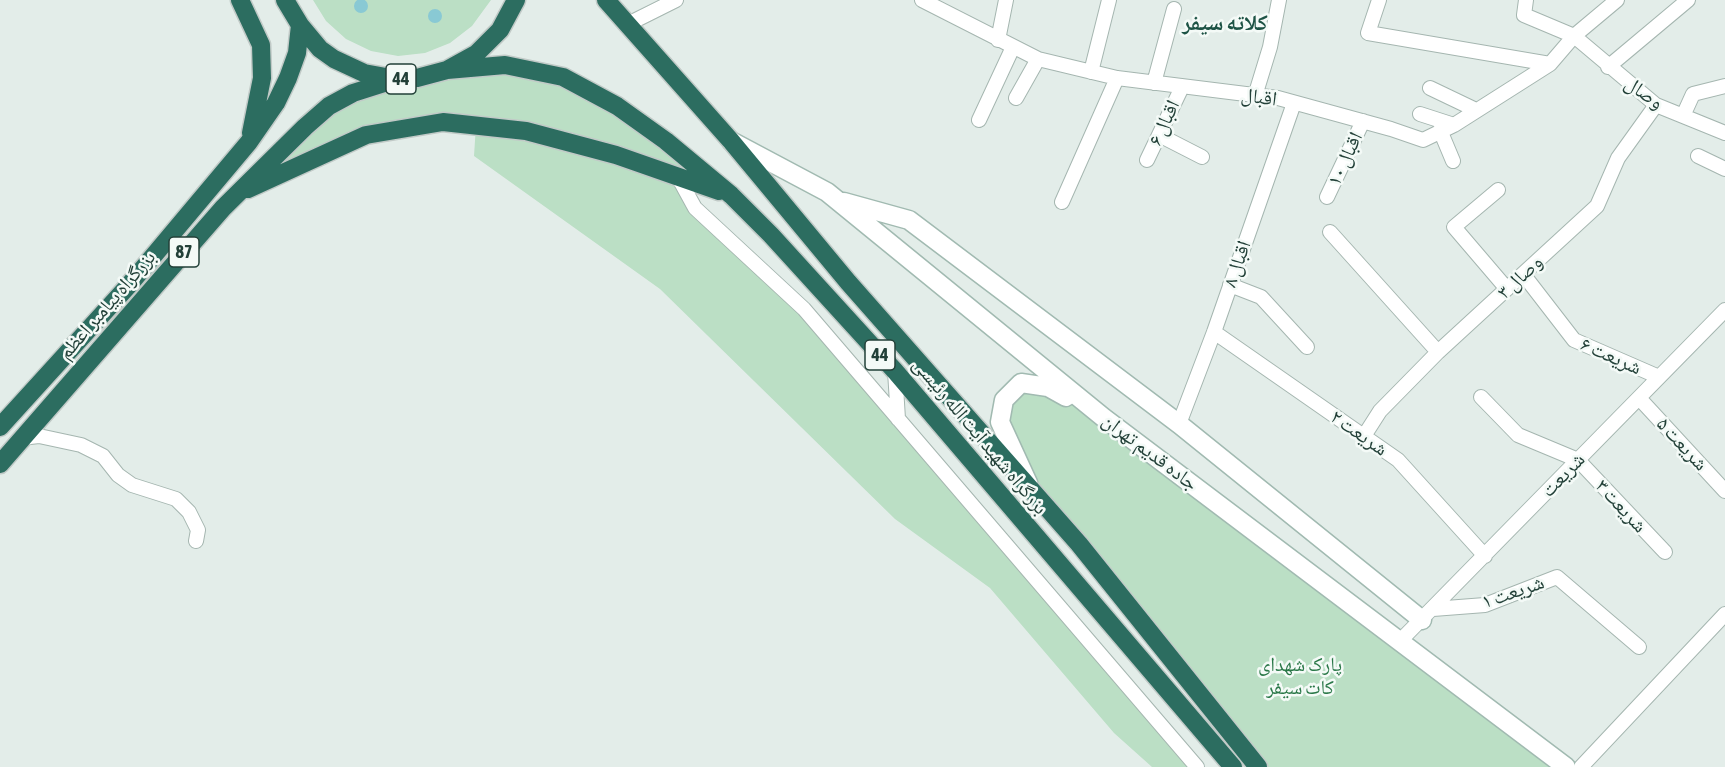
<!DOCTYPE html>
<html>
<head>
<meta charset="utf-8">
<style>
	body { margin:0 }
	canvas { display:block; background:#e3ede9 }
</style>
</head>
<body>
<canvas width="1725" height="767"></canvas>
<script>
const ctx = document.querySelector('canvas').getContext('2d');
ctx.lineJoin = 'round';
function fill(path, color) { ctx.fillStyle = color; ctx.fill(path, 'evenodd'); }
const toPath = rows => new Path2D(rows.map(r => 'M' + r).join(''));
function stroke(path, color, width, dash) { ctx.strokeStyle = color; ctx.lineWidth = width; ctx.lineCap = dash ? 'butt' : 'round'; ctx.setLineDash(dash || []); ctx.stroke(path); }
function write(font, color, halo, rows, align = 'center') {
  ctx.font = font + ' "Asap Condensed","Noto Naskh Arabic",sans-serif'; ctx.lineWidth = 5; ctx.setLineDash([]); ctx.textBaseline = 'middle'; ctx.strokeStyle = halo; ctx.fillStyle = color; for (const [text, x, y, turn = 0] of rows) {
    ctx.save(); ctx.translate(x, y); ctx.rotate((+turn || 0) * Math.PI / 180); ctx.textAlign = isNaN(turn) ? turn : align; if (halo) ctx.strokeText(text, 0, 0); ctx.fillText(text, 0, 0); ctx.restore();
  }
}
fill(toPath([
	[313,0,491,0,472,26,450,43,425,53,398,56,371,51,346,39,326,21],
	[447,70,563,77,714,181,679,177,695,208,804,309,1197,767,1152,767,1114,733,990,588,895,519,660,289,474,156,476,125,366,135,235,195,329,106],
	[1021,383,1048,387,1104,418,1566,767,1258,767,1031,491,1000,422]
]), '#bbdfc5');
fill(toPath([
	'354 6a7 7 0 1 1 14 0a7 7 0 1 1-14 0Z',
	'428 16a7 7 0 1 1 14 0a7 7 0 1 1-14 0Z'
]), '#89c9d4');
const street = toPath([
	[922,0,1038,59,1117,78,1278,98,1391,129,1423,140,1454,125,1550,64,1574,36,1617,0],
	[1379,0,1368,33,1550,64],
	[1526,0,1524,15,1574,36,1656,105,1725,133],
	[628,24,676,0],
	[998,40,1006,0],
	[1608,67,1688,0],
	[1091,72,1109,0],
	[1154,83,1174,9],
	[1430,88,1476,110],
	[1255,96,1270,47,1279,0],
	[1016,98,1038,59],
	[1420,114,1454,125],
	[1683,116,1693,94,1725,86],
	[979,120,1013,47],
	[1440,130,1453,161],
	[1159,135,1202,157],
	[1698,156,1725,169],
	[1147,160,1182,87],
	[678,177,695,208,804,309,1197,767],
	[1498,190,1454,227,1507,289],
	[1327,197,1363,121],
	[1062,202,1117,78],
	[1330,232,1438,352],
	[1523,274,1574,340,1659,377],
	[1230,285,1261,297,1307,347],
	[1214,332,1398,460,1485,556],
	[895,371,898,419],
	[1481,397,1518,435,1578,460,1665,552],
	[1639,398,1725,491],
	[1179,424,1214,332,1294,103],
	[1364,436,1380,411,1438,352,1597,206,1618,158,1656,105],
	[21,438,39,436,81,445,103,456,118,475,132,485,176,499,189,512,198,530,196,541],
	[1433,609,1485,605,1557,577,1639,647],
	[1401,640,1725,310],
	[1581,767,1725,614]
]);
const secondary = toPath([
	[731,141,827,192,1104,418,1566,767],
	[844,202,909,220,1179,424,1422,620],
	[1028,483,1000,422,1004,400,1021,383,1048,387,1066,397]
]);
const highway = toPath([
	[240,0,261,45,262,78,251,133],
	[285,0,300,25,320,49,334,59,364,73,397,79,417,78,447,70,476,54,500,30,516,0],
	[606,0,731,141,848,282,1079,544,1258,767],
	[447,70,505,65,563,77,617,106,666,141,731,195,771,235,895,371,1233,767],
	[248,189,366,135,443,122,526,131,616,155,719,191],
	[0,427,129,285,249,142,276,103,288,78,297,53,300,25],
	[0,464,223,208,305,127,329,106,353,93,397,79]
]);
stroke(street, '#a5b6b0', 16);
stroke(secondary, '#a1bab1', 21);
stroke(highway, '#c1cac7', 21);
stroke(street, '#fff', 14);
stroke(secondary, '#fff', 18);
stroke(highway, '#2c6d60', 18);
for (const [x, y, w] of [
	[401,79,30],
	[184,252,30],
	[880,355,30]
]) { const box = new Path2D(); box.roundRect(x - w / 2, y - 15, w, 30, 4.5); ctx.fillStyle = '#f4faf7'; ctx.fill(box); stroke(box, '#224038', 1.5); }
write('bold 18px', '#224038', null, [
	["44",401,79],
	["87",184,252],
	["44",880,355]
]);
write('20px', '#224038', '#f4faf7', [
	["وصال",1644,93,35],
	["اقبال",1259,97,8],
	["اقبال ۶",1164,123,-65],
	["اقبال ۱۰",1345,159,-65],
	["اقبال ۸",1237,264,-71],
	["وصال ۳",1520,277,-43],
	["بزرگراه پیامبر اعظم",107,305,-49],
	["شریعت ۶",1611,356,24],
	["شریعت ۲",1359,433,35],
	["بزرگراه شهید آیت الله رئیسی",980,436,50],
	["شریعت ۵",1682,444,47],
	["جاده قدیم تهران",1150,452,37],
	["شریعت",1563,475,-46],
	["شریعت ۳",1621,506,47],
	["شریعت ۱",1513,592,-19]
]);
write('20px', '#2a7848', '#f4faf7', [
	["پارک شهدای",1300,665],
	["کات سیفر",1300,688]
]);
write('bold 22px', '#1d5345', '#f4faf7', [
	["کلاته سیفر",1225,23]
]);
</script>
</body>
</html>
